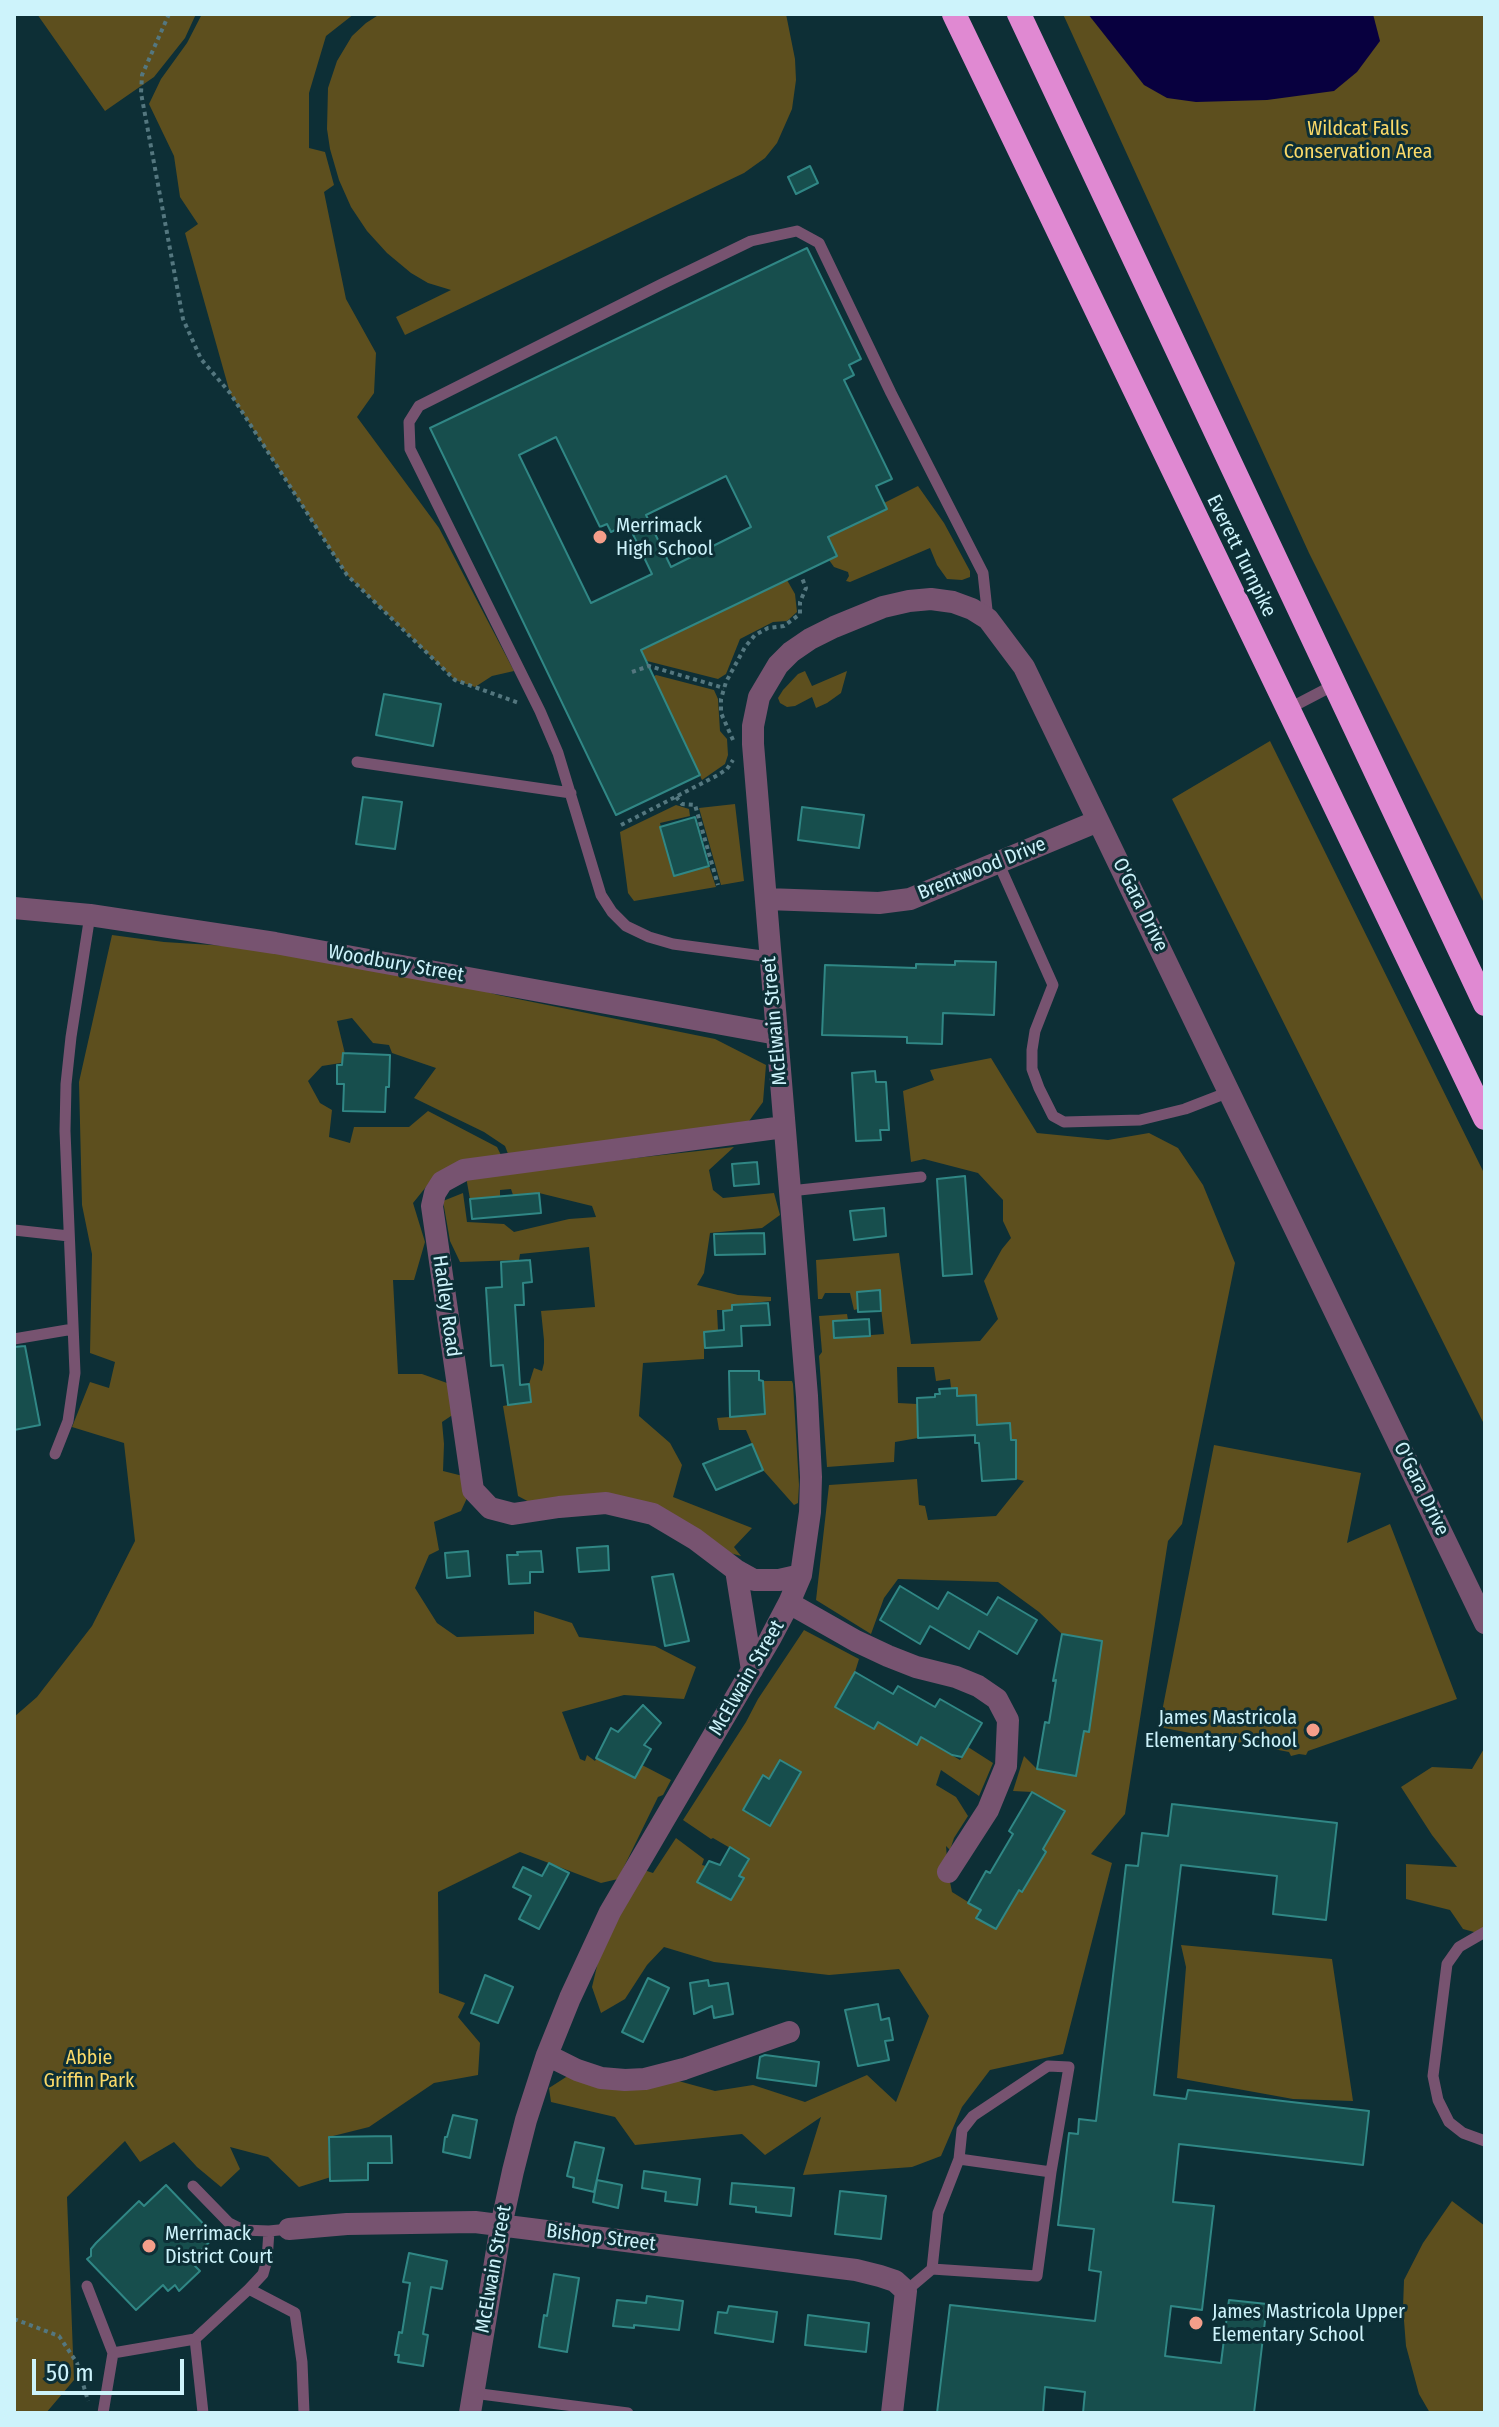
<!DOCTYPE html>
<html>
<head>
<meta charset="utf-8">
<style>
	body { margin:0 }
	#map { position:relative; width:1499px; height:2427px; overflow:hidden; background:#0d2f36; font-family:"Fira Sans Condensed",sans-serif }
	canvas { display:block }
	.frame { position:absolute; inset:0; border:16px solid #cdf3fb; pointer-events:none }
	.scale { position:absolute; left:32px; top:2359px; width:152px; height:36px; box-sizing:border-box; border:4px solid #cdf3fb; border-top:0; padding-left:10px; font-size:24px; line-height:28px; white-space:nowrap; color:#cdf3fb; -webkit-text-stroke:6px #0d2f36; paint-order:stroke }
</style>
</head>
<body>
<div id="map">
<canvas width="1499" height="2427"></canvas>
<div class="frame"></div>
<div class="scale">50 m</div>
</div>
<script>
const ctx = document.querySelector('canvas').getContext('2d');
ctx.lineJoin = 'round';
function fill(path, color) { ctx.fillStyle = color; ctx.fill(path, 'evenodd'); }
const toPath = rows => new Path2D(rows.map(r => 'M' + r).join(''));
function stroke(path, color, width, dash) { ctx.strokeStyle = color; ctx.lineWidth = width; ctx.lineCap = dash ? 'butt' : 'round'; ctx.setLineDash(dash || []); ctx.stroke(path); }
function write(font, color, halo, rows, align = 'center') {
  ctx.font = font + ' "Fira Sans Condensed",sans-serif'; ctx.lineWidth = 6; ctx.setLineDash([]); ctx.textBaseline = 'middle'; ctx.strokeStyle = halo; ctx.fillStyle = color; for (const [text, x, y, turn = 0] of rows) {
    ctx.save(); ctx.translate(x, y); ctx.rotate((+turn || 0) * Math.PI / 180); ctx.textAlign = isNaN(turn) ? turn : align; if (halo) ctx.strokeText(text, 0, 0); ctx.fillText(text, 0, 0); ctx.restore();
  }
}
fill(toPath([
	[37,14,196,14,185,38,154,77,105,111],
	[202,14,354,14,326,36,309,93,309,148,325,152,334,185,324,192,346,299,376,353,374,393,357,417,439,528,514,671,492,676,475,687,455,680,347,575,230,393,185,233,198,224,180,197,174,156,149,104,161,79,187,43],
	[380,14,786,14,795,59,796,80,792,109,777,143,765,158,744,173,405,335,396,317,451,290,428,283,411,273,387,253,367,231,351,207,339,180,330,149,327,129,328,88,337,61,352,36,366,23],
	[1063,14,1485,14,1485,905,1309,553],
	[918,486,944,523,970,571,970,577,962,580,947,579,937,565,930,548,850,582,846,581,849,576,848,572,834,567,829,560,837,556,828,537,887,509,884,503],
	[787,580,795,594,797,612,787,621,773,622,740,639,726,674,718,679,639,659,619,661],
	[805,671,812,686,847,671,841,693,827,703,816,708,812,697,795,706,787,707,780,703,778,698,783,690,798,674],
	[656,675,714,690,718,699,720,731,727,739,728,755,725,764,702,780,653,677],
	[1270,741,1485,1175,1485,1426,1172,799],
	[735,804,744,881,721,885,699,808],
	[676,805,689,809,690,816,660,823,674,876,709,866,716,887,634,901,628,893,620,832],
	[112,935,164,942,275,949,466,986,498,995,715,1039,766,1065,763,1102,741,1132,512,1164,505,1146,484,1132,414,1098,436,1068,392,1053,389,1045,373,1043,352,1018,337,1021,347,1062,322,1066,308,1081,320,1103,332,1110,329,1137,350,1143,354,1127,409,1127,428,1111,497,1147,502,1157,438,1172,413,1203,425,1242,414,1280,393,1280,398,1374,422,1374,447,1383,454,1414,442,1422,444,1444,443,1471,463,1476,467,1498,461,1511,434,1522,439,1550,429,1555,415,1588,437,1623,457,1637,534,1634,534,1611,572,1623,579,1637,655,1646,696,1667,684,1699,624,1695,562,1712,580,1759,585,1761,587,1755,595,1761,597,1757,642,1765,671,1780,663,1795,658,1797,618,1879,601,1883,520,1852,438,1892,439,1993,465,2003,458,2017,480,2043,478,2075,434,2083,369,2127,329,2137,328,2139,331,2177,299,2187,268,2157,230,2147,240,2169,221,2187,197,2167,174,2142,140,2162,125,2141,67,2197,74,2380,46,2413,14,2413,14,1717,37,1697,92,1626,135,1541,124,1443,72,1427,90,1382,109,1388,115,1362,90,1353,92,1254,82,1205,79,1082],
	[991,1058,1037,1133,1108,1140,1149,1133,1178,1148,1203,1185,1235,1263,1182,1524,1168,1541,1125,1814,1091,1854,1112,1863,1063,2054,990,2070,962,2107,941,2156,912,2167,803,2175,821,2117,765,2155,742,2134,635,2145,615,2117,551,2102,549,2088,577,2070,660,2076,715,2091,753,2085,805,2102,867,2075,896,2102,929,2016,899,1969,829,1975,714,1962,664,1947,647,1965,625,1999,601,2013,592,1987,610,1912,635,1867,653,1873,676,1838,704,1859,702,1865,706,1866,698,1882,730,1900,744,1879,739,1876,749,1859,713,1838,711,1839,683,1820,746,1722,758,1699,804,1630,859,1659,855,1672,835,1707,873,1729,878,1722,917,1744,921,1737,960,1760,968,1747,993,1763,979,1796,941,1770,936,1785,956,1797,968,1816,954,1838,950,1850,946,1846,948,1872,952,1892,981,1910,977,1918,996,1929,1019,1890,1022,1892,1046,1852,1043,1849,1065,1811,1032,1792,1013,1791,1024,1756,1037,1769,1076,1775,1084,1731,1089,1732,1102,1641,1062,1634,1039,1612,998,1582,898,1579,884,1598,871,1634,816,1600,829,1485,917,1479,919,1505,925,1506,928,1520,996,1516,1024,1481,1016,1479,1016,1441,1011,1441,1010,1423,977,1425,975,1395,957,1396,957,1388,951,1388,950,1379,936,1381,934,1367,897,1367,898,1403,917,1404,918,1438,895,1442,894,1462,827,1467,819,1356,822,1352,819,1316,847,1314,848,1320,835,1338,884,1334,879,1290,857,1292,858,1309,854,1310,850,1293,825,1293,822,1299,818,1299,816,1260,899,1253,911,1344,980,1341,998,1319,984,1281,1002,1249,1011,1238,1003,1221,1003,1200,978,1173,924,1159,911,1162,903,1091,934,1080,930,1070],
	[780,1760,801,1772,770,1825,743,1810,762,1775,769,1779],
	[734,1147,709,1170,713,1190,723,1198,774,1193,780,1215,762,1228,710,1233,704,1273,697,1285,738,1295,771,1297,771,1301,732,1305,732,1310,717,1310,718,1331,704,1332,704,1359,643,1363,639,1416,670,1443,682,1465,673,1497,752,1528,734,1547,741,1556,719,1550,689,1525,533,1504,518,1496,503,1406,508,1405,529,1384,534,1368,542,1371,544,1363,544,1340,541,1311,595,1307,589,1247,520,1254,519,1260,460,1262,450,1241,443,1201,463,1193,467,1222,504,1224,514,1232,569,1219,596,1217,592,1206,539,1193,513,1195,511,1189,500,1190,500,1196,470,1199,466,1177],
	[763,1381,792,1381,793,1384,799,1485,798,1503,794,1505,763,1470,746,1430,719,1430,717,1418,764,1414],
	[1214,1445,1361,1473,1347,1543,1390,1524,1457,1699,1308,1751,1306,1755,1299,1754,1291,1756,1289,1752,1159,1727],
	[1485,1747,1485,1935,1463,1929,1450,1910,1406,1899,1406,1864,1457,1867,1432,1835,1401,1787,1432,1767,1472,1769],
	[1181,1945,1332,1959,1353,2101,1293,2099,1177,2078,1186,1967],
	[1452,2201,1485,2226,1485,2413,1430,2413,1419,2394,1406,2346,1403,2308,1404,2280,1423,2243]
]), '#5d4f1e');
fill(toPath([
	[1088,14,1373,14,1380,41,1357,72,1334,91,1267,100,1196,102,1167,98,1144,85]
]), '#08003f');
const building = toPath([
	[810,166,818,183,796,194,788,177,810,166],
	[807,248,861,359,849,365,854,375,844,380,892,479,876,486,887,509,828,537,837,556,641,650,700,775,616,815,430,428,807,248],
	[556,437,600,527,607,524,611,532,628,524,652,574,591,603,519,455,556,437],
	[726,476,751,527,671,567,646,515,726,476],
	[384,694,441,704,433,746,376,735,384,694],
	[363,797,402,802,395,849,356,844,363,797],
	[802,807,864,815,859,848,798,840,802,807],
	[695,817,709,866,674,876,660,827,695,817],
	[955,961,996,962,994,1015,943,1013,942,1044,907,1043,907,1037,822,1035,825,965,916,968,916,964,955,965,955,961],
	[343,1053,390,1055,389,1087,386,1087,385,1112,343,1111,344,1084,337,1084,337,1065,342,1065,343,1053],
	[875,1071,876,1082,886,1082,889,1130,880,1130,881,1140,856,1141,852,1073,875,1071],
	[757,1162,759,1184,734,1186,732,1164,757,1162],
	[965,1176,972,1274,943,1276,937,1179,965,1176],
	[539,1193,541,1213,472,1219,470,1199,539,1193],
	[884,1208,886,1236,854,1240,850,1211,884,1208],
	[764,1233,765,1254,715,1255,714,1234,764,1233],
	[530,1260,532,1282,523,1283,524,1305,515,1305,520,1385,529,1384,531,1402,508,1405,503,1365,491,1366,486,1288,502,1287,501,1262,530,1260],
	[880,1290,881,1311,858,1312,857,1292,880,1290],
	[768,1303,770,1325,741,1326,742,1346,705,1348,704,1332,724,1330,723,1311,732,1310,732,1305,768,1303],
	[869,1319,870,1336,834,1338,833,1321,869,1319],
	[25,1346,40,1425,14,1430,14,1347,25,1346],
	[729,1371,759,1371,759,1380,763,1381,765,1414,730,1417,729,1371],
	[957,1388,957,1396,976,1395,977,1425,1010,1423,1011,1440,1016,1440,1016,1479,982,1481,979,1443,975,1443,975,1435,918,1438,917,1398,935,1397,935,1394,940,1394,939,1389,957,1388],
	[752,1444,763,1470,716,1490,703,1464,752,1444],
	[608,1546,609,1570,579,1572,577,1548,608,1546],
	[468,1551,470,1576,447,1578,445,1553,468,1551],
	[541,1551,543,1572,530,1572,530,1583,509,1584,507,1555,518,1555,517,1552,541,1551],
	[673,1574,689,1641,665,1646,652,1577,673,1574],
	[900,1586,938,1609,948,1592,987,1615,998,1597,1037,1620,1017,1654,979,1631,969,1649,930,1626,920,1644,880,1620,900,1586],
	[1062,1634,1102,1641,1089,1732,1084,1731,1076,1776,1037,1769,1045,1722,1049,1723,1056,1680,1053,1681,1062,1634],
	[855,1672,893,1694,898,1686,935,1707,940,1699,982,1723,962,1757,952,1755,921,1737,917,1745,878,1722,874,1729,835,1707,855,1672],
	[643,1705,661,1723,644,1745,651,1749,635,1778,596,1758,611,1728,618,1732,643,1705],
	[780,1760,801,1772,770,1826,743,1810,763,1775,769,1779,780,1760],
	[1032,1792,1065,1811,1043,1849,1046,1852,1022,1892,1019,1890,996,1929,976,1918,981,1910,968,1903,986,1871,990,1873,1013,1834,1009,1831,1032,1792],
	[1172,1804,1337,1823,1326,1920,1273,1914,1277,1876,1181,1865,1154,2095,1186,2099,1188,2090,1369,2111,1363,2165,1179,2144,1173,2202,1214,2206,1202,2310,1171,2306,1165,2356,1221,2363,1229,2300,1267,2304,1254,2413,1083,2413,1085,2392,1045,2387,1043,2413,937,2413,950,2305,1095,2321,1101,2272,1089,2270,1094,2229,1058,2225,1069,2133,1078,2134,1079,2119,1096,2121,1126,1865,1138,1866,1142,1833,1168,1836,1172,1804],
	[730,1847,749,1859,739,1876,744,1878,731,1900,697,1882,709,1861,720,1865,730,1847],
	[549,1863,569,1873,539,1929,519,1919,531,1896,513,1887,523,1867,542,1876,549,1863],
	[485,1975,513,1987,498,2023,471,2013,485,1975],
	[648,1978,669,1988,643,2042,622,2032,648,1978],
	[708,1980,709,1986,728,1983,733,2014,714,2018,712,2006,694,2014,690,1983,708,1980],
	[878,2004,881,2020,889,2018,893,2040,885,2041,889,2060,858,2066,845,2010,878,2004],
	[765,2055,819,2062,816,2086,757,2078,760,2057,765,2055],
	[453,2115,477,2120,470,2158,443,2152,445,2137,447,2137,453,2115],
	[391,2136,392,2163,368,2163,368,2180,330,2181,329,2137,391,2136],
	[575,2142,604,2148,594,2192,573,2187,574,2178,567,2176,575,2142],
	[644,2171,700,2179,697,2205,665,2201,666,2192,642,2188,644,2171],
	[597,2180,622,2185,618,2208,593,2202,597,2180],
	[732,2183,794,2188,791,2216,756,2212,756,2207,730,2204,732,2183],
	[166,2185,215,2236,196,2256,200,2261,195,2266,200,2271,179,2291,175,2285,168,2291,163,2285,136,2310,87,2259,91,2256,91,2249,96,2243,139,2201,144,2206,166,2185],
	[840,2191,886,2196,881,2239,835,2234,840,2191],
	[409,2253,447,2261,442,2289,431,2287,423,2334,428,2335,423,2366,398,2362,399,2355,395,2355,399,2332,402,2333,410,2283,403,2282,409,2253],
	[554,2274,579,2278,567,2352,539,2347,544,2315,547,2316,554,2274],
	[647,2296,683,2301,679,2330,634,2325,634,2328,613,2326,617,2300,646,2303,647,2296],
	[729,2306,777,2312,773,2342,715,2333,718,2312,727,2313,729,2306],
	[808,2315,869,2323,866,2352,805,2345,808,2315]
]);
fill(building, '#174e4d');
stroke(building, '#308785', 2);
stroke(toPath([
	[169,14,142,75,141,93,183,319,201,359,230,393,347,575,455,680,519,703],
	[632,672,649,666,724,688],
	[733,740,721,713,721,699,726,682,745,647,755,635,768,628,784,626,800,614,800,602,806,588,802,578],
	[676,797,682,804,695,805,718,885],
	[621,825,718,775,727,769,733,760],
	[14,2319,59,2336,77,2363,88,2401]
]), '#54777f', 4, [4, 4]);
stroke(toPath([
	[1288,709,1334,685],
	[357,762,571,793],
	[998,862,1053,985,1035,1031,1032,1050,1032,1069,1039,1088,1053,1116,1064,1122,1140,1120,1185,1109,1229,1092],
	[770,957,673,944,649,937,626,926,612,912,601,895,558,753,540,711,410,449,409,422,419,406,662,284,751,241,797,231,819,243,891,393,983,573,988,619],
	[790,1191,921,1177],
	[14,1230,69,1236],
	[14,1339,73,1329],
	[55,1454,68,1421,75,1373,65,1131,66,1084,71,1037,90,915],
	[1485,1932,1459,1947,1447,1964,1433,2076,1438,2100,1449,2122,1463,2133,1485,2141],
	[959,2159,962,2130,973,2116,1048,2066,1069,2067,1051,2172],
	[193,2186,229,2223,243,2230,269,2231],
	[87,2286,113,2353],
	[249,2289,263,2274,267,2260,269,2231,289,2229],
	[906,2291,932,2269,938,2213,959,2159,1051,2172,1037,2276,932,2269],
	[473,2393,628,2413],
	[103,2413,113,2353,195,2339],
	[203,2413,195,2339,249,2289,295,2313,302,2362,304,2413]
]), '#775370', 11);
stroke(toPath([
	[766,899,879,903,910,899,1098,821],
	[14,908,90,915,275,943,777,1034],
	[736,1570,754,1580,779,1580,801,1575],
	[789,1603,856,1641,888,1656,916,1667,956,1677,978,1686,997,1699,1008,1720,1006,1766,988,1810,948,1872],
	[752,1670,736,1570,695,1539,653,1514,606,1503,559,1507,513,1514,490,1508,473,1490,432,1206,435,1193,442,1182,464,1170,784,1127],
	[547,2055,577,2070,601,2078,625,2080,645,2079,684,2069,789,2032],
	[289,2229,347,2224,475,2222,856,2270,880,2276,895,2281,906,2291,892,2413],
	[470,2413,501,2226,513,2171,526,2120,547,2055,570,1998,610,1912,770,1639,789,1603,801,1575,810,1512,811,1477,807,1396,753,744,753,726,759,697,778,665,791,652,810,639,834,627,883,607,909,601,931,599,953,602,972,609,988,619,1024,667,1485,1623]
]), '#775370', 22);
stroke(toPath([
	[954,14,1485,1118],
	[1019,14,1485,1004]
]), '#e089d2', 24);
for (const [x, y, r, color] of [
	[600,537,8,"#f49e8a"],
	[1313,1730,8,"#f49e8a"],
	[149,2246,8,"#f49e8a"],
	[1196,2323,8,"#f49e8a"]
]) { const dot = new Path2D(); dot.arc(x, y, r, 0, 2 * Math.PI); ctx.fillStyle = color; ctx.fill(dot); stroke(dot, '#0d2f36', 3); }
write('20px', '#fad968', '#0d2f36', [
	["Wildcat Falls",1358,129],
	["Conservation Area",1358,152],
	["Abbie",89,2058],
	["Griffin Park",89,2081]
]);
write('20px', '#cdf3fb', '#0d2f36', [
	["Merrimack",616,526],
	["High School",616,549],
	["James Mastricola",1297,1718,"right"],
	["Elementary School",1297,1741,"right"],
	["Merrimack",165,2234],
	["District Court",165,2257],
	["James Mastricola Upper",1212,2312],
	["Elementary School",1212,2335]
], 'left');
write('20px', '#cdf3fb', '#0d2f36', [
	["Everett Turnpike",1241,556,64],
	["Brentwood Drive",982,869,-22],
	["O'Gara Drive",1140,905,64],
	["Woodbury Street",396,964,10],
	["McElwain Street",775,1021,-95],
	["Hadley Road",446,1306,82],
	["O'Gara Drive",1421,1489,64],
	["McElwain Street",747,1678,-60],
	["Bishop Street",601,2238,7],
	["McElwain Street",494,2269,-80]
]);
</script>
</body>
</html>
